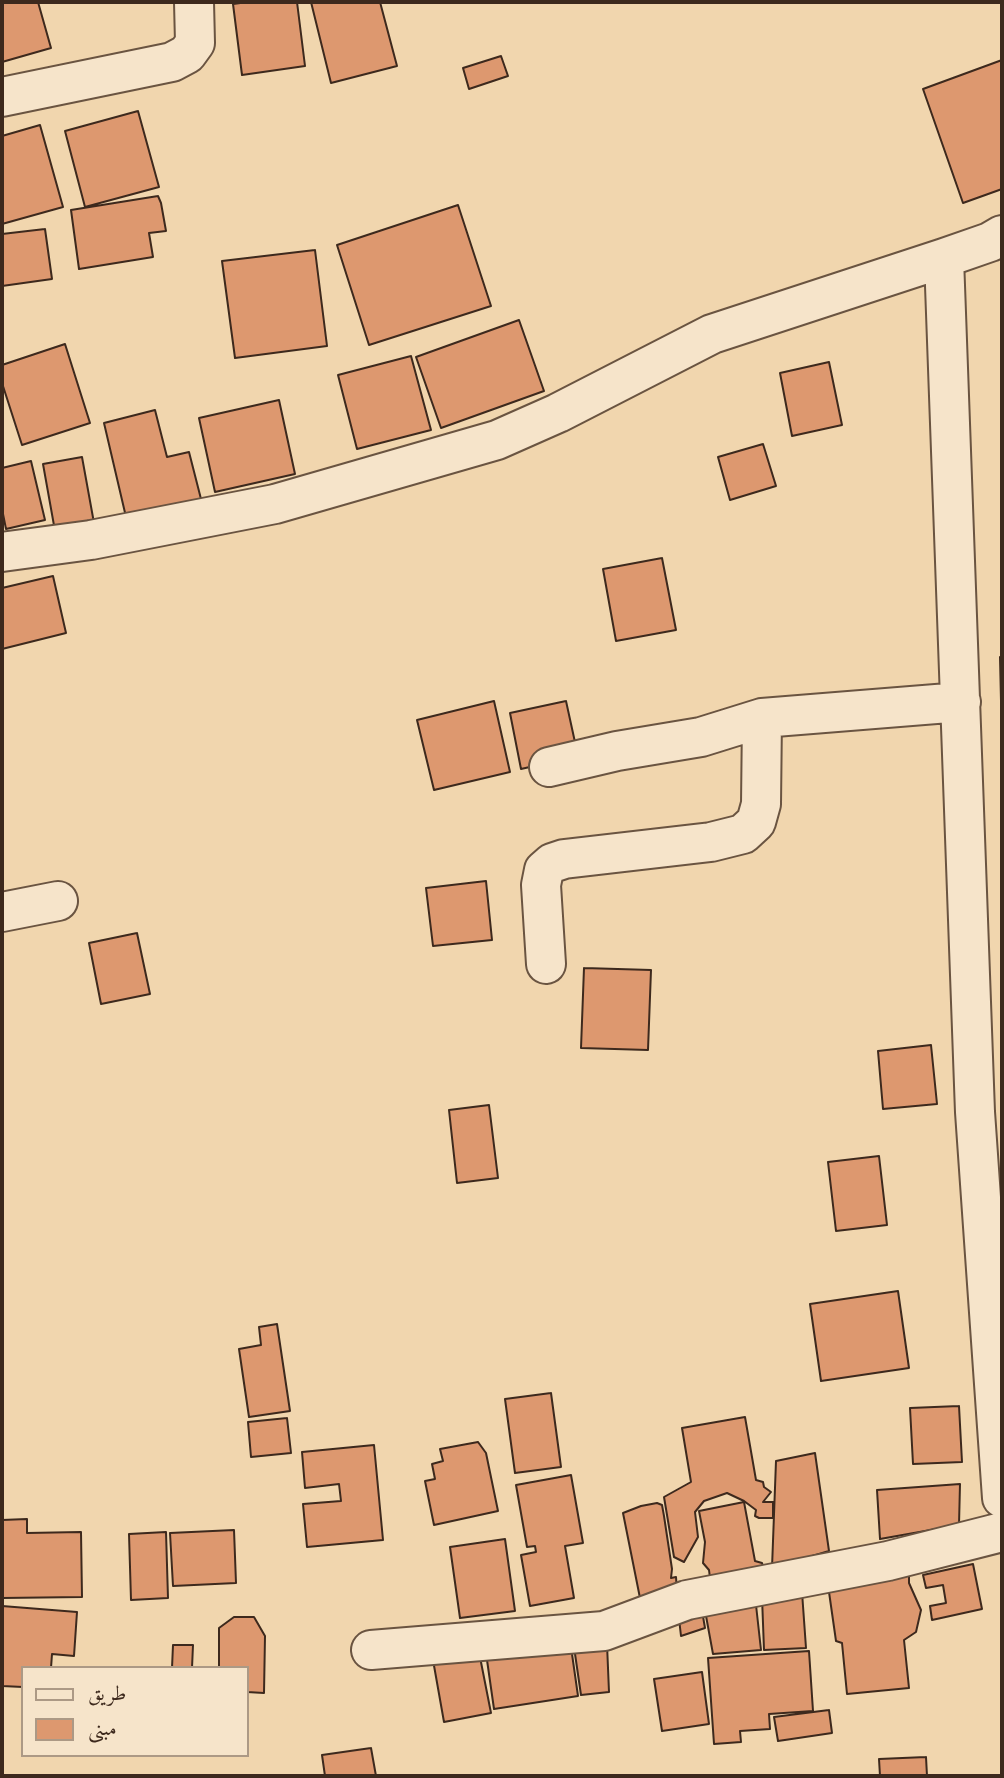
<!DOCTYPE html>
<html>
<head>
<meta charset="utf-8">
<style>
	body { margin:0 }
	#map { position:relative; width:1004px; height:1778px; overflow:hidden; background:#f1d6ae; font-family:"Sorts Mill Goudy",Amiri,serif }
	canvas { display:block }
	.frame { position:absolute; inset:0; border:4px solid #3d291d; pointer-events:none }
	.legend { position:absolute; left:21px; top:1666px; width:228px; height:91px; box-sizing:border-box; background:#f6e4ca; border:2px solid #ac9985; margin:0; padding:9px 12px; list-style:none; font-size:21px; color:#3d291d }
	.legend li { display:flex; align-items:center; gap:14px; height:35px }
	.legend b { width:35px; border:2px solid #ac9985 }
</style>
</head>
<body>
<div id="map">
<canvas width="1004" height="1778"></canvas>
<div class="frame"></div>
<ul class="legend">
<li><b style="height:9px;background:#f6e4ca"></b>طريق</li>
<li><b style="height:19px;background:#dd986f"></b>مبنى</li>
</ul>
</div>
<script>
const ctx = document.querySelector('canvas').getContext('2d');
ctx.lineJoin = 'round';
function fill(path, color) { ctx.fillStyle = color; ctx.fill(path, 'evenodd'); }
const toPath = rows => new Path2D(rows.map(r => 'M' + r).join(''));
function stroke(path, color, width, dash) { ctx.strokeStyle = color; ctx.lineWidth = width; ctx.lineCap = dash ? 'butt' : 'round'; ctx.setLineDash(dash || []); ctx.stroke(path); }
const building = toPath([
	[2,2,38,2,51,48,2,62,2,2],
	[248,2,297,2,305,66,242,75,233,4,248,2],
	[311,2,380,2,397,66,331,83,311,2],
	[501,56,508,76,469,89,463,68,501,56],
	[1002,60,1002,189,963,203,923,89,1002,60],
	[138,111,159,187,85,207,65,131,138,111],
	[40,125,63,207,2,224,2,136,40,125],
	[158,196,161,203,166,231,149,233,153,257,79,269,71,210,158,196],
	[458,205,491,306,369,345,337,245,458,205],
	[45,229,52,279,2,286,2,234,45,229],
	[315,250,327,346,235,358,222,261,315,250],
	[519,320,544,391,441,428,416,357,519,320],
	[65,344,90,423,22,445,2,383,2,365,65,344],
	[411,356,431,430,357,449,338,375,411,356],
	[829,362,842,425,792,436,780,373,829,362],
	[279,400,295,474,215,492,199,418,279,400],
	[155,410,167,457,189,452,201,499,126,517,104,423,155,410],
	[763,444,776,486,730,500,718,457,763,444],
	[82,457,94,523,55,531,43,464,82,457],
	[31,461,45,520,6,529,2,509,2,468,31,461],
	[662,558,676,630,616,641,603,569,662,558],
	[53,576,66,633,2,649,2,588,53,576],
	[1000,657,1002,657,1002,701,1001,701,1000,657],
	[494,701,510,772,434,790,417,720,494,701],
	[566,701,578,756,521,769,510,713,566,701],
	[486,881,492,940,433,946,426,888,486,881],
	[137,933,150,994,101,1004,89,943,137,933],
	[584,968,651,970,648,1050,581,1048,584,968],
	[931,1045,937,1104,883,1109,878,1051,931,1045],
	[489,1105,498,1178,457,1183,449,1110,489,1105],
	[879,1156,887,1225,836,1231,828,1162,879,1156],
	[898,1291,909,1368,821,1381,810,1304,898,1291],
	[277,1324,290,1411,249,1417,239,1349,261,1345,259,1327,277,1324],
	[551,1393,561,1467,515,1473,505,1399,551,1393],
	[959,1406,962,1462,913,1464,910,1408,959,1406],
	[745,1417,756,1480,763,1482,764,1487,771,1492,763,1502,773,1502,773,1518,759,1518,755,1516,756,1510,744,1501,727,1493,704,1501,695,1512,698,1537,684,1562,674,1557,664,1497,691,1482,682,1428,745,1417],
	[287,1418,291,1453,251,1457,248,1422,287,1418],
	[478,1442,486,1453,498,1511,434,1525,425,1481,435,1479,432,1464,443,1461,440,1449,478,1442],
	[374,1445,383,1540,307,1547,303,1504,341,1501,339,1484,305,1488,302,1452,374,1445],
	[815,1453,829,1551,772,1568,776,1461,815,1453],
	[571,1475,583,1543,565,1546,574,1598,530,1606,521,1555,536,1552,535,1546,527,1547,516,1485,571,1475],
	[960,1484,959,1525,880,1539,877,1490,960,1484],
	[744,1502,755,1561,762,1563,765,1572,710,1578,709,1570,703,1563,705,1542,699,1511,744,1502],
	[657,1503,662,1505,664,1516,672,1569,671,1578,676,1577,677,1591,640,1598,623,1513,641,1506,657,1503],
	[27,1519,27,1533,81,1532,82,1597,2,1598,2,1520,27,1519],
	[234,1530,236,1583,173,1586,170,1533,234,1530],
	[166,1532,168,1598,131,1600,129,1534,166,1532],
	[505,1539,515,1611,460,1618,450,1547,505,1539],
	[973,1564,982,1609,932,1620,930,1606,946,1603,943,1585,926,1588,923,1575,973,1564],
	[909,1573,909,1583,921,1610,916,1632,904,1640,909,1688,847,1694,842,1643,836,1641,828,1585,909,1573],
	[802,1592,806,1648,764,1650,762,1597,802,1592],
	[755,1596,761,1650,713,1654,704,1605,755,1596],
	[701,1605,705,1628,681,1636,678,1610,701,1605],
	[2,1606,77,1612,74,1656,52,1654,51,1668,23,1668,23,1687,2,1686,2,1606],
	[234,1617,254,1617,265,1636,264,1693,247,1692,247,1668,219,1668,219,1628,234,1617],
	[570,1640,578,1696,494,1709,486,1653,570,1640],
	[607,1644,609,1692,581,1695,574,1647,607,1644],
	[173,1645,193,1645,192,1668,172,1668,173,1645],
	[809,1651,813,1711,769,1714,770,1729,740,1731,741,1742,714,1744,708,1658,809,1651],
	[479,1652,491,1713,444,1722,433,1660,479,1652],
	[702,1672,709,1724,662,1731,654,1679,702,1672],
	[829,1710,832,1733,778,1741,774,1717,829,1710],
	[371,1748,376,1776,325,1776,322,1755,371,1748],
	[926,1757,927,1776,880,1776,879,1759,926,1757]
]);
fill(building, '#dd986f');
stroke(building, '#3d291d', 2);
const minor = toPath([
	[2,97,172,62,187,54,195,43,194,2],
	[944,258,975,1112,1002,1498],
	[2,552,91,540,275,504,497,440,558,413,712,334,944,258,990,242,1002,235],
	[549,767,617,751,701,737,762,718,961,702],
	[2,912,58,901],
	[546,964,541,885,544,870,552,863,564,859,711,842,743,834,756,822,761,804,762,718],
	[371,1650,604,1631,687,1600,888,1561,1002,1532]
]);
stroke(minor, '#6a5441', 42);
stroke(minor, '#f6e4ca', 38);
</script>
</body>
</html>
